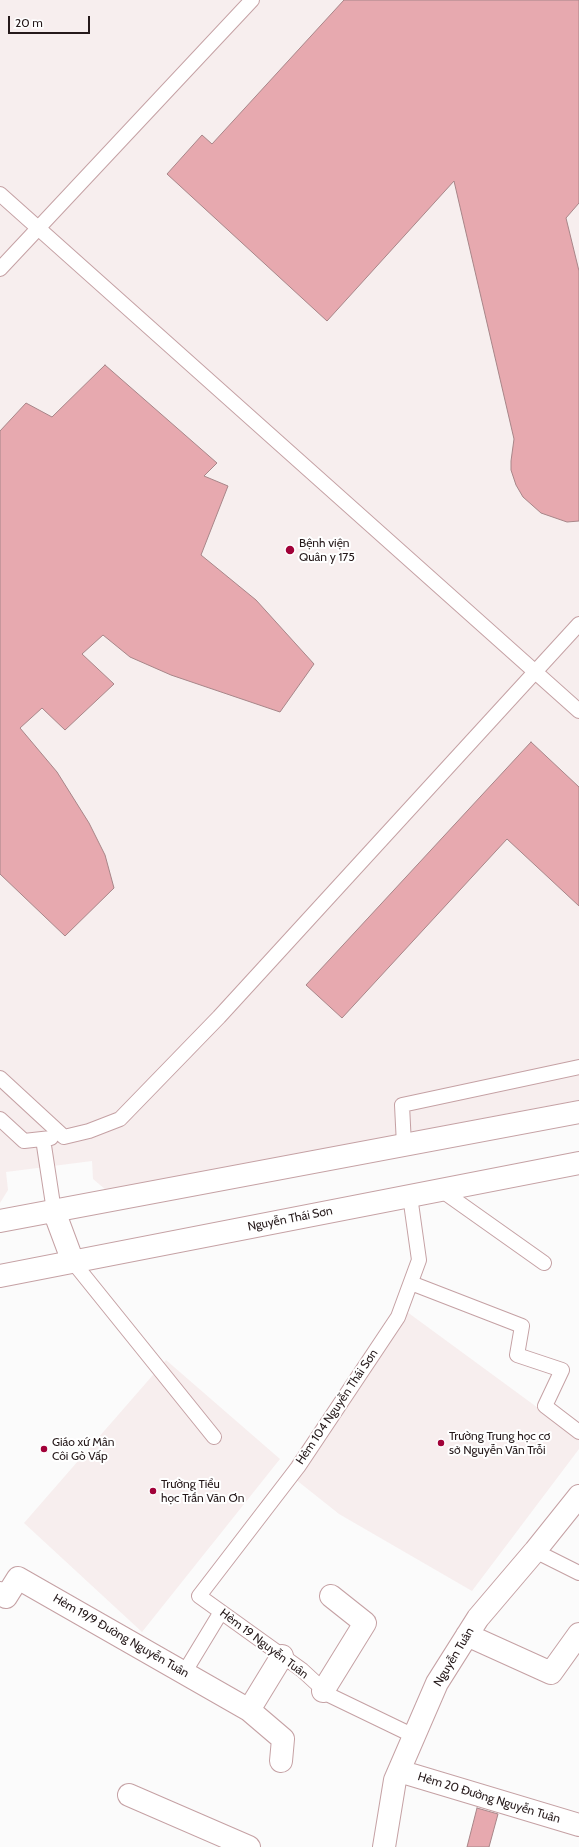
<!DOCTYPE html>
<html>
<head>
<meta charset="utf-8">
<style>
	body { margin:0 }
	#map { position:relative; width:579px; height:1847px; overflow:hidden; background:#fbfbfb; font-family:Cabin,sans-serif }
	canvas { display:block }
	.scale { position:absolute; left:8px; top:16px; width:82px; height:18px; box-sizing:border-box; border:2px solid #25191a; border-top:0; padding-left:5px; font-size:12px; line-height:14px; white-space:nowrap; color:#25191a; -webkit-text-stroke:3px #fff; paint-order:stroke }
</style>
</head>
<body>
<div id="map">
<canvas width="579" height="1847"></canvas>
<div class="scale">20 m</div>
</div>
<script>
const ctx = document.querySelector('canvas').getContext('2d');
ctx.lineJoin = 'round';
function fill(path, color) { ctx.fillStyle = color; ctx.fill(path, 'evenodd'); }
const toPath = rows => new Path2D(rows.map(r => 'M' + r).join(''));
function stroke(path, color, width, dash) { ctx.strokeStyle = color; ctx.lineWidth = width; ctx.lineCap = dash ? 'butt' : 'round'; ctx.setLineDash(dash || []); ctx.stroke(path); }
function write(font, color, halo, rows, align = 'center') {
  ctx.font = font + ' Cabin,sans-serif'; ctx.lineWidth = 4; ctx.setLineDash([]); ctx.textBaseline = 'middle'; ctx.strokeStyle = halo; ctx.fillStyle = color; for (const [text, x, y, turn = 0] of rows) {
    ctx.save(); ctx.translate(x, y); ctx.rotate((+turn || 0) * Math.PI / 180); ctx.textAlign = isNaN(turn) ? turn : align; if (halo) ctx.strokeText(text, 0, 0); ctx.fillText(text, 0, 0); ctx.restore();
  }
}
fill(toPath([
	[0,0,579,0,579,1100,106,1190,93,1179,92,1161,6,1172,8,1190,0,1203],
	[399,1306,579,1438,579,1449,472,1591,339,1514,285,1471],
	[166,1360,280,1459,142,1632,24,1523]
]), '#f7eeee');
const building = toPath([
	[344,0,579,0,579,203,566,218,579,271,579,521,567,522,541,513,523,497,516,485,511,470,511,461,514,439,454,181,327,321,167,174,202,135,212,144,344,0],
	[105,365,217,463,204,476,228,486,201,555,256,600,314,664,280,712,171,675,130,657,103,635,82,654,114,684,65,730,42,708,20,728,57,772,89,823,105,855,114,888,65,936,0,874,0,431,26,403,52,417,105,365],
	[531,742,579,787,579,906,507,839,342,1018,306,985,531,742],
	[477,1808,498,1814,489,1847,467,1847,477,1808]
]);
fill(building, '#e7a9af');
stroke(building, '#a88689', 1);
const lane = toPath([
	[0,194,579,711],
	[0,269,252,0],
	[0,1078,64,1137,89,1131,120,1119,219,1017,579,624],
	[0,1119,24,1141,51,1138],
	[43,1139,54,1211],
	[404,1145,402,1105,579,1067],
	[441,1190,544,1263],
	[410,1196,419,1260,398,1317,298,1467,199,1596,302,1670,329,1695,414,1736],
	[73,1262,214,1437],
	[411,1283,522,1326,517,1355,562,1370,545,1406,579,1432],
	[535,1551,579,1573],
	[184,1673,221,1612]
]);
const street = toPath([
	[0,1593,6,1597,18,1578,249,1710,283,1739,281,1761],
	[467,1635,551,1673,579,1634],
	[323,1691,365,1623,331,1596],
	[249,1710,282,1656],
	[399,1771,579,1825],
	[129,1795,249,1847],
	[384,1847,395,1780,437,1683,478,1618,535,1551,579,1496]
]);
const primary = toPath([
	[54,1211,73,1262],
	[0,1221,579,1112],
	[0,1276,579,1163]
]);
stroke(lane, '#c5a1a4', 16);
stroke(street, '#c5a1a4', 24);
stroke(primary, '#c5a1a4', 24);
stroke(lane, '#fff', 14);
stroke(street, '#fff', 22);
stroke(primary, '#fff', 22);
for (const [x, y, r, color] of [
	[290,550,5,"#a10138"],
	[441,1443,4,"#a10138"],
	[44,1449,4,"#a10138"],
	[153,1491,4,"#a10138"]
]) { const dot = new Path2D(); dot.arc(x, y, r, 0, 2 * Math.PI); ctx.fillStyle = color; ctx.fill(dot); stroke(dot, '#fff', 1.5); }
write('12px', '#25191a', '#fff', [
	["Bệnh viện",299,543],
	["Quân y 175",299,557],
	["Trường Trung học cơ",449,1436],
	["sở Nguyễn Văn Trỗi",449,1450],
	["Giáo xứ Mân",52,1442],
	["Côi Gò Vấp",52,1456],
	["Trường Tiểu",161,1484],
	["học Trần Văn Ơn",161,1498]
], 'left');
write('12px', '#25191a', '#fff', [
	["Nguyễn Thái Sơn",290,1219,-11],
	["Hẻm 104 Nguyễn Thái Sơn",337,1407,-56],
	["Hẻm 19/9 Đường Nguyễn Tuân",121,1636,30],
	["Hẻm 19 Nguyễn Tuân",264,1644,37],
	["Nguyễn Tuân",454,1657,-59],
	["Hẻm 20 Đường Nguyễn Tuân",489,1798,17]
]);
</script>
</body>
</html>
